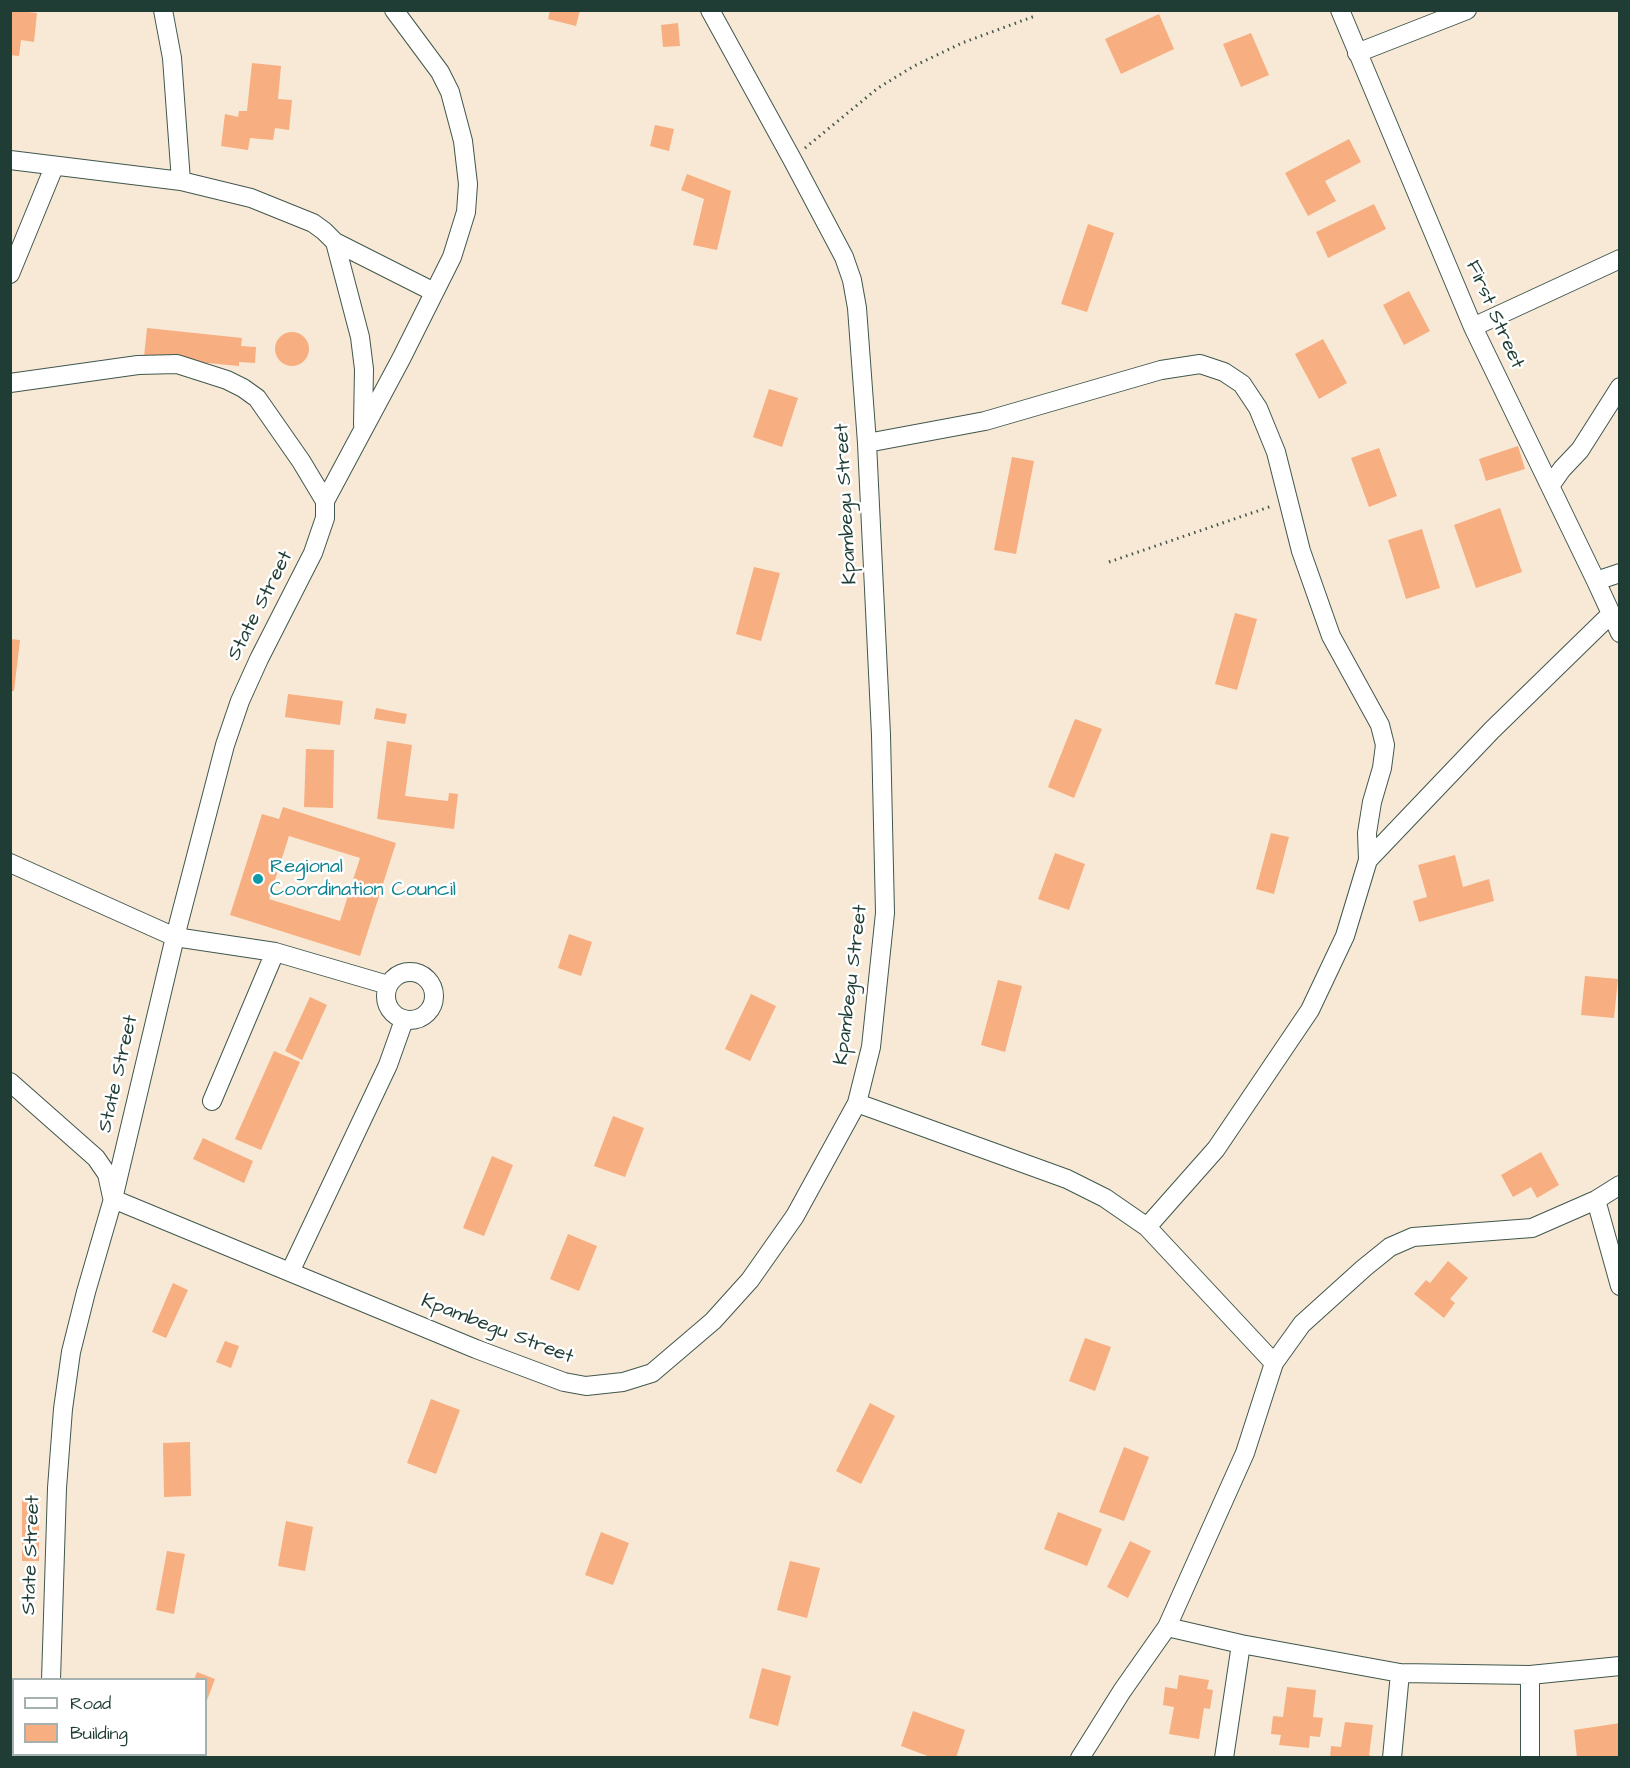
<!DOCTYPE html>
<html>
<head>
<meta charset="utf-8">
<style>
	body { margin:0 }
	#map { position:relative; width:1630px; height:1768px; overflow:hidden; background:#f8e9d6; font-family:"Architects Daughter",sans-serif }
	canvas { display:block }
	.frame { position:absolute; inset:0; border:12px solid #1f3d34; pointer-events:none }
	.legend { position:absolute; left:12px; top:1678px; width:195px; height:78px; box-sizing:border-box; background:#fff; border:2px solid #a5b1ae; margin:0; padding:8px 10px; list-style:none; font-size:18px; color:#1f3d34 }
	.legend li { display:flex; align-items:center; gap:12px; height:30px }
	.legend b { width:30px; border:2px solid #a5b1ae }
</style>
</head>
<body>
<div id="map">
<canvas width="1630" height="1768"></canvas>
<div class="frame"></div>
<ul class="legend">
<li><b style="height:8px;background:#fff"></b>Road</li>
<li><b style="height:16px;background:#f7ae80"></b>Building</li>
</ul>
</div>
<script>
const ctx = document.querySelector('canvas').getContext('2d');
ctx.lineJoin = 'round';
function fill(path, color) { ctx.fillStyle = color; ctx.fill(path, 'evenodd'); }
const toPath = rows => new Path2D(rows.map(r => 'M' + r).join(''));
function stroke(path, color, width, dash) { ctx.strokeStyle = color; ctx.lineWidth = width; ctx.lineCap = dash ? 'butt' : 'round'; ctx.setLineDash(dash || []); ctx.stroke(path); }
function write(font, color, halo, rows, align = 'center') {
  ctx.font = font + ' "Architects Daughter",sans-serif'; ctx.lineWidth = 5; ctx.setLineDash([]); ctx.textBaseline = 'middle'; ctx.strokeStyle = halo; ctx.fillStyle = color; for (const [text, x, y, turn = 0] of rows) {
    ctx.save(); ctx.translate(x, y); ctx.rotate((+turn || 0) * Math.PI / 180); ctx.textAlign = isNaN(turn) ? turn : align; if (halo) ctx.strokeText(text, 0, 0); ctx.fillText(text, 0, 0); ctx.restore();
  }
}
fill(toPath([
	[10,10,37,13,34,42,21,40,19,56,10,55],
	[550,10,580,10,576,26,548,19],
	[1159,14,1174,49,1121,74,1105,39],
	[678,23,680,46,663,47,661,25],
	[1251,33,1269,75,1241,87,1223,44],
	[252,63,281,66,278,99,292,100,289,130,275,128,273,140,250,138,248,150,221,146,225,114,238,117,239,111,247,111],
	[655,125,674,129,669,151,650,146],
	[1349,139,1361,162,1325,181,1336,201,1308,216,1285,173],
	[687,174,731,191,717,250,693,245,704,199,681,190],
	[1374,204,1386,229,1328,258,1316,232],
	[1088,224,1114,233,1087,312,1061,304],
	[1409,291,1430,331,1404,345,1383,305],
	[147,328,242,338,241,346,256,347,255,363,239,362,239,366,144,357],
	'275 349a17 17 0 1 1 34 0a17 17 0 1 1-34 0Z',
	[1323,339,1347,383,1319,399,1295,354],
	[769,389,798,398,782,447,753,437],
	[1518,446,1525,469,1486,481,1479,459],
	[1379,448,1397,496,1369,507,1351,458],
	[1012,457,1034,461,1016,554,994,550],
	[1500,508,1522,572,1476,588,1454,525],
	[1422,529,1440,588,1406,599,1388,540],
	[754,567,780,573,761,641,736,634],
	[1235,613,1257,619,1237,690,1215,684],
	[10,639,20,640,14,691,10,691],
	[288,694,343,701,340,725,285,717],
	[376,708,407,714,405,724,374,719],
	[1075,719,1102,729,1074,798,1048,787],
	[387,741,412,745,405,796,448,801,449,793,458,794,454,829,377,819],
	[306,749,334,750,333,808,304,807],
	[283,807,396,843,360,956,230,915,262,814,279,819],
	[289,836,360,858,340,921,269,899],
	[1271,833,1289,837,1274,894,1256,889],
	[1055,853,1085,864,1069,910,1038,899],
	[1455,855,1463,887,1489,879,1494,901,1419,922,1413,901,1427,897,1418,865],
	[569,934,592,942,581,976,558,968],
	[1585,976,1618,979,1614,1018,1581,1015],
	[998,980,1022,986,1005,1052,981,1045],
	[751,994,776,1006,750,1061,725,1049],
	[310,997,327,1005,302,1060,285,1051],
	[274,1051,300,1062,261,1150,235,1139],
	[613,1116,644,1128,625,1177,594,1166],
	[203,1138,253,1161,244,1183,193,1159],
	[1541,1152,1559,1185,1537,1198,1531,1187,1513,1197,1501,1175],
	[492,1156,513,1165,484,1236,463,1228],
	[568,1234,597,1246,579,1291,550,1279],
	[1448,1261,1468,1278,1450,1299,1455,1303,1444,1318,1414,1294,1426,1280,1430,1283],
	[173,1283,188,1290,166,1338,152,1332],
	[1085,1338,1111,1347,1095,1391,1069,1381],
	[225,1341,239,1346,231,1368,216,1362],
	[431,1399,460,1410,436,1474,407,1463],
	[870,1403,895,1416,861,1484,836,1471],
	[190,1442,191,1496,164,1497,163,1443],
	[1124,1447,1149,1457,1124,1521,1099,1512],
	[22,1499,39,1499,39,1561,22,1561],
	[1058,1512,1102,1529,1087,1566,1044,1549],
	[286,1521,313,1527,305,1571,278,1566],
	[601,1532,629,1543,613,1585,585,1575],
	[1130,1541,1151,1551,1128,1598,1107,1587],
	[167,1551,185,1554,174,1614,156,1610],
	[790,1561,820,1568,807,1618,777,1610],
	[762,1668,791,1676,778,1726,749,1718],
	[197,1672,215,1679,206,1703,206,1680,194,1680],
	[1179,1675,1209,1680,1207,1689,1213,1690,1210,1709,1204,1708,1199,1739,1169,1734,1174,1707,1163,1705,1165,1687,1177,1689],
	[1287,1687,1316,1690,1313,1717,1323,1718,1320,1737,1310,1736,1309,1748,1279,1745,1281,1735,1271,1734,1273,1716,1283,1717],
	[913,1711,965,1730,956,1758,933,1758,901,1746],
	[1345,1722,1373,1725,1369,1755,1374,1758,1330,1758,1331,1746,1341,1747],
	[1620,1723,1620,1758,1577,1758,1574,1730],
	[10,1728,14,1729,12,1744,10,1743]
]), '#f7ae80');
const minor = toPath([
	[163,10,172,58,181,181],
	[1340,10,1473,327,1596,581,1620,633],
	[1357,53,1467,10],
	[10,160,181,181,251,198,313,223,324,231,335,242,360,337,364,369,363,425],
	[335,242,434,292],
	[10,274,54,167],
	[1473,327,1620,259],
	[10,383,138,365,177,364,227,380,243,388,257,398,301,461,325,501],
	[867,443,985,421,1161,370,1200,364,1224,372,1242,384,1258,408,1276,452,1301,551,1331,636,1380,725,1385,745,1382,768,1372,802,1367,833,1368,860],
	[1550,486,1562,469,1580,450,1620,387],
	[1596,581,1620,573],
	[10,863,175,937,275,952,388,985],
	'386 996a24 24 0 1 1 48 0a24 24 0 1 1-48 0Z',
	[10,1082,96,1158,107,1174,112,1197],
	[212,1101,275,952],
	[857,1103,1067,1179,1105,1198,1147,1227,1274,1363],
	[113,1199,476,1349,564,1382,586,1386,623,1382,652,1373,713,1321,750,1280,795,1216,857,1103,871,1047,885,913,881,735,867,443,857,308,852,280,844,257,792,159,710,10],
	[1596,1200,1620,1286],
	[1147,1227,1216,1149,1310,1010,1345,936,1368,860,1492,730,1611,614],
	[290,1272,388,1065,404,1020],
	[1167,1627,1241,1644,1400,1673,1530,1675,1620,1666],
	[1530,1675,1530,1758],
	[51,1680,57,1488,63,1409,71,1352,86,1292,113,1199,175,937,225,745,240,701,259,659,313,553,325,518,325,501,401,359,452,257,466,212,468,184,463,141,450,92,440,72,394,10],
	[54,1754,54,1758],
	[1080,1758,1122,1691,1167,1627,1245,1453,1274,1363,1302,1324,1364,1268,1390,1247,1413,1237,1532,1228,1596,1200,1620,1185],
	[1224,1758,1241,1644],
	[1392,1758,1400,1673]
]);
stroke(minor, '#40574c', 20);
stroke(toPath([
	[805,148,878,88,914,66,962,43,1035,16],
	[1109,562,1272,506]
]), '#40574c', 3, [1.5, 4.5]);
stroke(minor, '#fff', 18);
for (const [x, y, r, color] of [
	[258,879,6,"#0f9aa8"]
]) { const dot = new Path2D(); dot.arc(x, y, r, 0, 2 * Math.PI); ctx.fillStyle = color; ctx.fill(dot); stroke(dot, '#fff', 2); }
write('20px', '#1f3d34', '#fff', [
	["First Street",1494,315,66],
	["Kpambegu Street",847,504,-93],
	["State Street",261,606,-63],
	["Kpambegu Street",852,985,-83],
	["State Street",119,1074,-77],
	["Kpambegu Street",497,1330,21],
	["State Street",32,1555,-88]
]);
write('20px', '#0d838f', '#fff', [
	["Regional",270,868],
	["Coordination Council",270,891]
], 'left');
</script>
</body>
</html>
